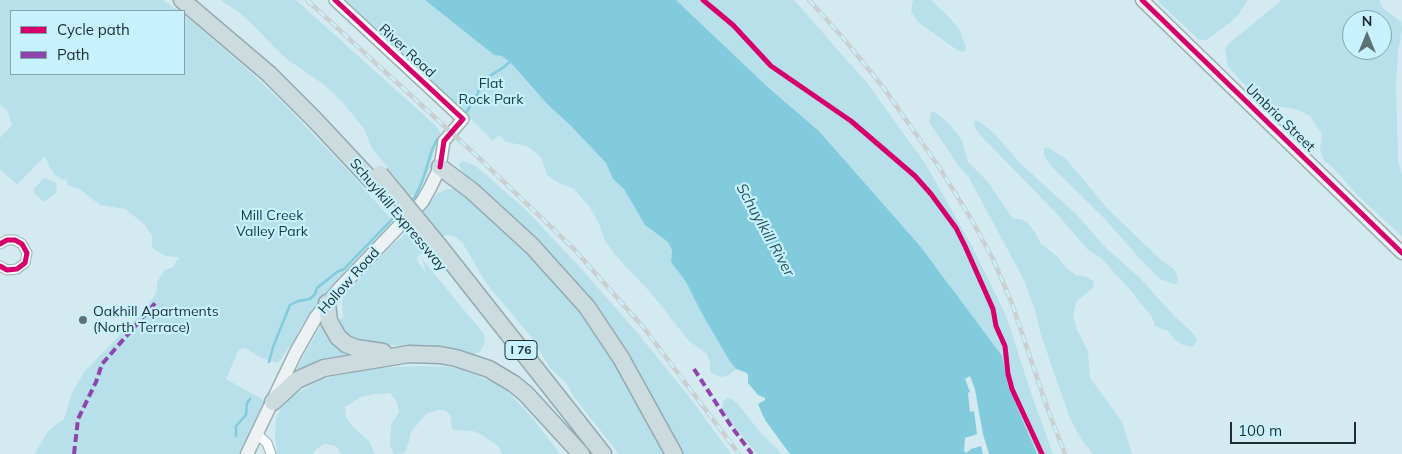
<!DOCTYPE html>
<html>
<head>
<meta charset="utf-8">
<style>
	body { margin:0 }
	#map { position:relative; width:1402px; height:454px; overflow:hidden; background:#d3eaf0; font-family:Mulish,sans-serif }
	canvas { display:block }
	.legend { position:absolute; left:10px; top:10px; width:175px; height:65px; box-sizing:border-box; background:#c7f1fc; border:1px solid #83a3ab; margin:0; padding:6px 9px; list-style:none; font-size:15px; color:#1e2e32 }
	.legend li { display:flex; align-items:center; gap:10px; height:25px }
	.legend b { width:25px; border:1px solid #83a3ab }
	.north { position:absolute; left:1342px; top:10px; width:50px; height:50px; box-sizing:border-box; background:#c7f1fc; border:1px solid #83a3ab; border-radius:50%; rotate:0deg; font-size:14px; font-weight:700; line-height:20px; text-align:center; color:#1e2e32 }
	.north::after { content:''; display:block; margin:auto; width:18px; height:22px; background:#5d7074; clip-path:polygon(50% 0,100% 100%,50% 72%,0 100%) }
	.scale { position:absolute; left:1230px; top:422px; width:126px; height:22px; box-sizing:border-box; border:2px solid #1e2e32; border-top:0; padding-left:6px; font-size:15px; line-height:18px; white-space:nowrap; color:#1e2e32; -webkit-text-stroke:4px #c7f1fc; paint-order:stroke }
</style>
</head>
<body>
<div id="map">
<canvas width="1402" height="454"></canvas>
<ul class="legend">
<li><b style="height:6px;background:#d6006c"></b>Cycle path</li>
<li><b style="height:6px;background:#8e44ad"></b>Path</li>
</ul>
<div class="north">N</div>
<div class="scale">100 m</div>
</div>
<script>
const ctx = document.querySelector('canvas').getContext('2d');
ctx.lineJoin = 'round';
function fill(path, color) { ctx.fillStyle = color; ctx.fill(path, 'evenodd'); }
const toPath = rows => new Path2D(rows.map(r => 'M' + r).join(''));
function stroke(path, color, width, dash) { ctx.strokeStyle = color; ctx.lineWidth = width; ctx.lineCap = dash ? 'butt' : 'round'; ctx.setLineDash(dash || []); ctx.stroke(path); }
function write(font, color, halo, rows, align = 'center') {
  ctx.font = font + ' Mulish,sans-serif'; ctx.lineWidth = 4.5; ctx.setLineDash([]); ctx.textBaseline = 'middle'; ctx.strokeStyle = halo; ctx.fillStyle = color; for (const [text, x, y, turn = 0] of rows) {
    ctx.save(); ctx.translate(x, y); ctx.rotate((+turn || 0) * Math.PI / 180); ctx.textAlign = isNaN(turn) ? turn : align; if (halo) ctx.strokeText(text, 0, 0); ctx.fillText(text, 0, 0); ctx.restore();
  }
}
fill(toPath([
	[0,0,163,0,178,11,11,11,11,74,184,74,184,15,249,71,285,105,352,175,391,219,390,227,350,267,301,326,291,348,288,347,281,360,276,363,260,357,245,348,239,349,226,379,267,402,239,454,35,454,46,434,53,427,64,419,72,393,84,372,146,308,157,291,157,283,160,277,165,270,173,267,179,257,166,256,155,250,152,246,152,236,144,224,125,209,100,205,81,190,68,185,66,179,62,179,55,175,50,168,45,156,17,185,0,169,0,138,12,125,13,126,11,123,7,110,0,104],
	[220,0,296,0,436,126,441,134,434,151,429,169,421,189,416,196,410,195,372,148,364,129,344,104,326,86,288,60,278,51,256,28,240,13],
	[343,0,425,0,494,55,502,56,510,62,548,105,571,126,606,163,613,179,624,189,645,225,668,242,672,250,671,262,686,282,701,312,729,360,736,369,729,375,721,377,710,372,710,363,707,354,688,340,651,293,618,258,605,241,600,226,591,209,574,189,559,183,547,175,541,157,527,146,506,142,499,135,493,141,463,111],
	[676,0,794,0,867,83,925,163,972,246,1007,318,1030,390,1053,454,989,454,983,434,975,389,970,376,950,285,921,247,819,131,770,89],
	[913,0,931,0,950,18,959,29,966,47,965,51,960,52,918,22,911,12],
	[1157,0,1248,0,1239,14,1231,22,1206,40,1199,40],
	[1282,0,1379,0,1382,7,1401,22,1402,29,1398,52,1396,84,1398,159,1402,176,1402,236,1357,195,1338,173,1327,162,1326,164,1324,161,1320,151,1322,134,1310,116,1298,110,1265,103,1240,80,1228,66,1225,49,1228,44],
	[1352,20,1382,20,1382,50,1352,50],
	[931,112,935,112,949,124,962,140,968,162,988,182,1013,219,1020,219,1027,222,1034,231,1041,244,1059,258,1066,268,1076,275,1087,277,1093,281,1094,285,1093,288,1076,302,1073,316,1077,330,1088,351,1090,378,1122,422,1132,454,1093,454,1081,439,1069,416,1041,335,1035,310,1024,280,968,176,958,165,929,122],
	[975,120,980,122,993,132,1020,163,1075,213,1106,248,1140,278,1176,318,1189,329,1196,337,1197,341,1193,347,1183,345,1175,340,1168,331,1155,326,1152,317,1131,291,1101,258,1088,250,1058,215,982,137,976,129,974,125],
	[1047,147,1066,159,1108,209,1162,261,1174,269,1177,276,1178,283,1174,284,1160,279,1142,261,1103,217,1050,165,1044,155,1044,149],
	[463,161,474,165,491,179,526,210,577,264,635,330,690,398,731,454,683,454,628,351,601,312,571,275,537,240,466,176,459,166,459,164],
	[44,178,56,183,57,192,44,202,37,196,33,190],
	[448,189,456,189,465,194,520,243,567,295,607,346,666,454,619,454,574,397,567,384,550,368,532,338,486,283,462,242,454,236,446,235,417,257,417,260,427,275,422,259,484,334,485,342,480,352,471,355,416,345,403,346,365,343,365,341,348,335,344,330,339,319,343,318,342,304,343,297,393,244,402,237,434,197,438,193],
	[322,324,361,355,294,375,304,355],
	[423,366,449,367,462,370,492,382,508,392,531,416,560,454,502,454,500,449,496,444,480,434,473,431,455,430,452,428,450,414,444,410,437,410,426,414,411,432,409,442,404,453,394,454,390,446,391,425,399,412,397,402,390,393,375,394,361,397,345,407,346,417,352,426,369,441,375,454,342,454,336,446,324,444,315,450,313,454,277,454,275,436,276,418,282,407,292,396,321,380,349,372,373,368],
	[727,398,732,399,738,404,760,432,782,454,757,454,726,416,722,409,723,401]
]), '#b8e0ea');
fill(toPath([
	[425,0,676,0,770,89,819,131,921,247,1002,356,1008,386,1037,454,989,454,983,434,975,389,970,376,965,379,970,392,968,393,970,412,974,411,977,434,965,438,964,451,966,453,971,449,981,446,983,454,790,454,765,420,758,404,765,400,765,398,758,395,748,383,748,375,747,373,736,369,729,360,701,312,686,282,671,262,672,250,668,242,645,225,624,189,613,179,606,163,571,126,548,105,510,62,502,56,494,55]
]), '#82cbdd');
stroke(toPath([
	[466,113,478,93,480,85,485,79,504,67,513,59],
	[410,201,415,197,423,179,432,150,437,139],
	[269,362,273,347,290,305,298,301,310,299,315,294,317,288,337,272,344,269,401,210],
	[236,436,236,426,246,415,247,403,250,399]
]), '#82cbdd', 2.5);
const minor = toPath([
	[0,244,7,240,15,240,22,244,27,253,25,263,17,269,7,270,0,266],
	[257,434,267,443,271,454]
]);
const tertiary = toPath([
	[335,0,463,119,444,141,440,167]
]);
const secondary = toPath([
	[1142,0,1402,253],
	[247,454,296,352,316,317,338,290,422,202,430,188,440,167]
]);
const motorway = toPath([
	[182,0,269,74,314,119,372,181],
	[440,167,472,191,532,246,587,307,621,358,674,454],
	[439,246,603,454],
	[327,303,329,321,338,337,346,344,356,348,383,352],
	[273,402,297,380,324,368,409,354,440,355,456,358,489,369,514,384,526,394,581,454]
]);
stroke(minor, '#9eb0b4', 11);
stroke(tertiary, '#9eb0b4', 14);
stroke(secondary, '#9eb0b4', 15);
stroke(motorway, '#93aab0', 19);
stroke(minor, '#f8fcfd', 9);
stroke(tertiary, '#f8fcfd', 11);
stroke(secondary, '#ecf2f3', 12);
stroke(motorway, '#ccdbde', 16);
const rail = toPath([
	[307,0,478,157,574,249,644,328,739,454],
	[809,0,844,39,883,87,939,167,970,217,993,259,1011,301,1048,410,1065,454]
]);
stroke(rail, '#cad0d1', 4.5);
stroke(rail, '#c7f1fc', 2.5, [8]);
const motorwayBridge = toPath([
	[380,174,439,246]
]);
stroke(motorwayBridge, '#93aab0', 19, []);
stroke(motorwayBridge, '#ccdbde', 16);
stroke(toPath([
	[694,369,731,426,752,454],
	[74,454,78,419,96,382,102,364,157,301]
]), '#8e44ad', 4, [8, 4]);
stroke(toPath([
	[335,0,463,119,444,141,440,167],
	[703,0,733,25,771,66,851,121,915,176,931,194,956,228,965,246,993,309,996,326,1005,346,1008,374,1012,389,1042,454],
	[1142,0,1402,253],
	[0,244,7,240,15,240,22,244,27,253,25,263,17,269,7,270,0,266]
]), '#d6006c', 5);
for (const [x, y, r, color] of [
	[83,320,5,"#5d7074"]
]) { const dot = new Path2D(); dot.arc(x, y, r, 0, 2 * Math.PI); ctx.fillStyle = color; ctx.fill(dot); stroke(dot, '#c7f1fc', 2); }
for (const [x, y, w] of [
	[521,350,32]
]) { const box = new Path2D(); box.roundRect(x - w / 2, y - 9.5, w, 19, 4); ctx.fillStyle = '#c7f1fc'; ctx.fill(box); stroke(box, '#1e2e32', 1); }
write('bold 12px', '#1e2e32', null, [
	["I 76",521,350]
]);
write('14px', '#1e2e32', '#c7f1fc', [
	["River Road",407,51,43],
	["Umbria Street",1280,118,44],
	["Schuylkill Expressway",398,215,50],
	["Hollow Road",349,281,-48]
]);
write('14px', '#0f3c46', '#c7f1fc', [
	["Flat",491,84],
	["Rock Park",491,100],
	["Mill Creek",272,216],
	["Valley Park",272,232]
]);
write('14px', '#1e2e32', '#c7f1fc', [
	["Oakhill Apartments",93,312],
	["(North Terrace)",93,328]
], 'left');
write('italic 15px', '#26505a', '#c7f1fc', [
	["Schuylkill River",765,230,61]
]);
</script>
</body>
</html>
